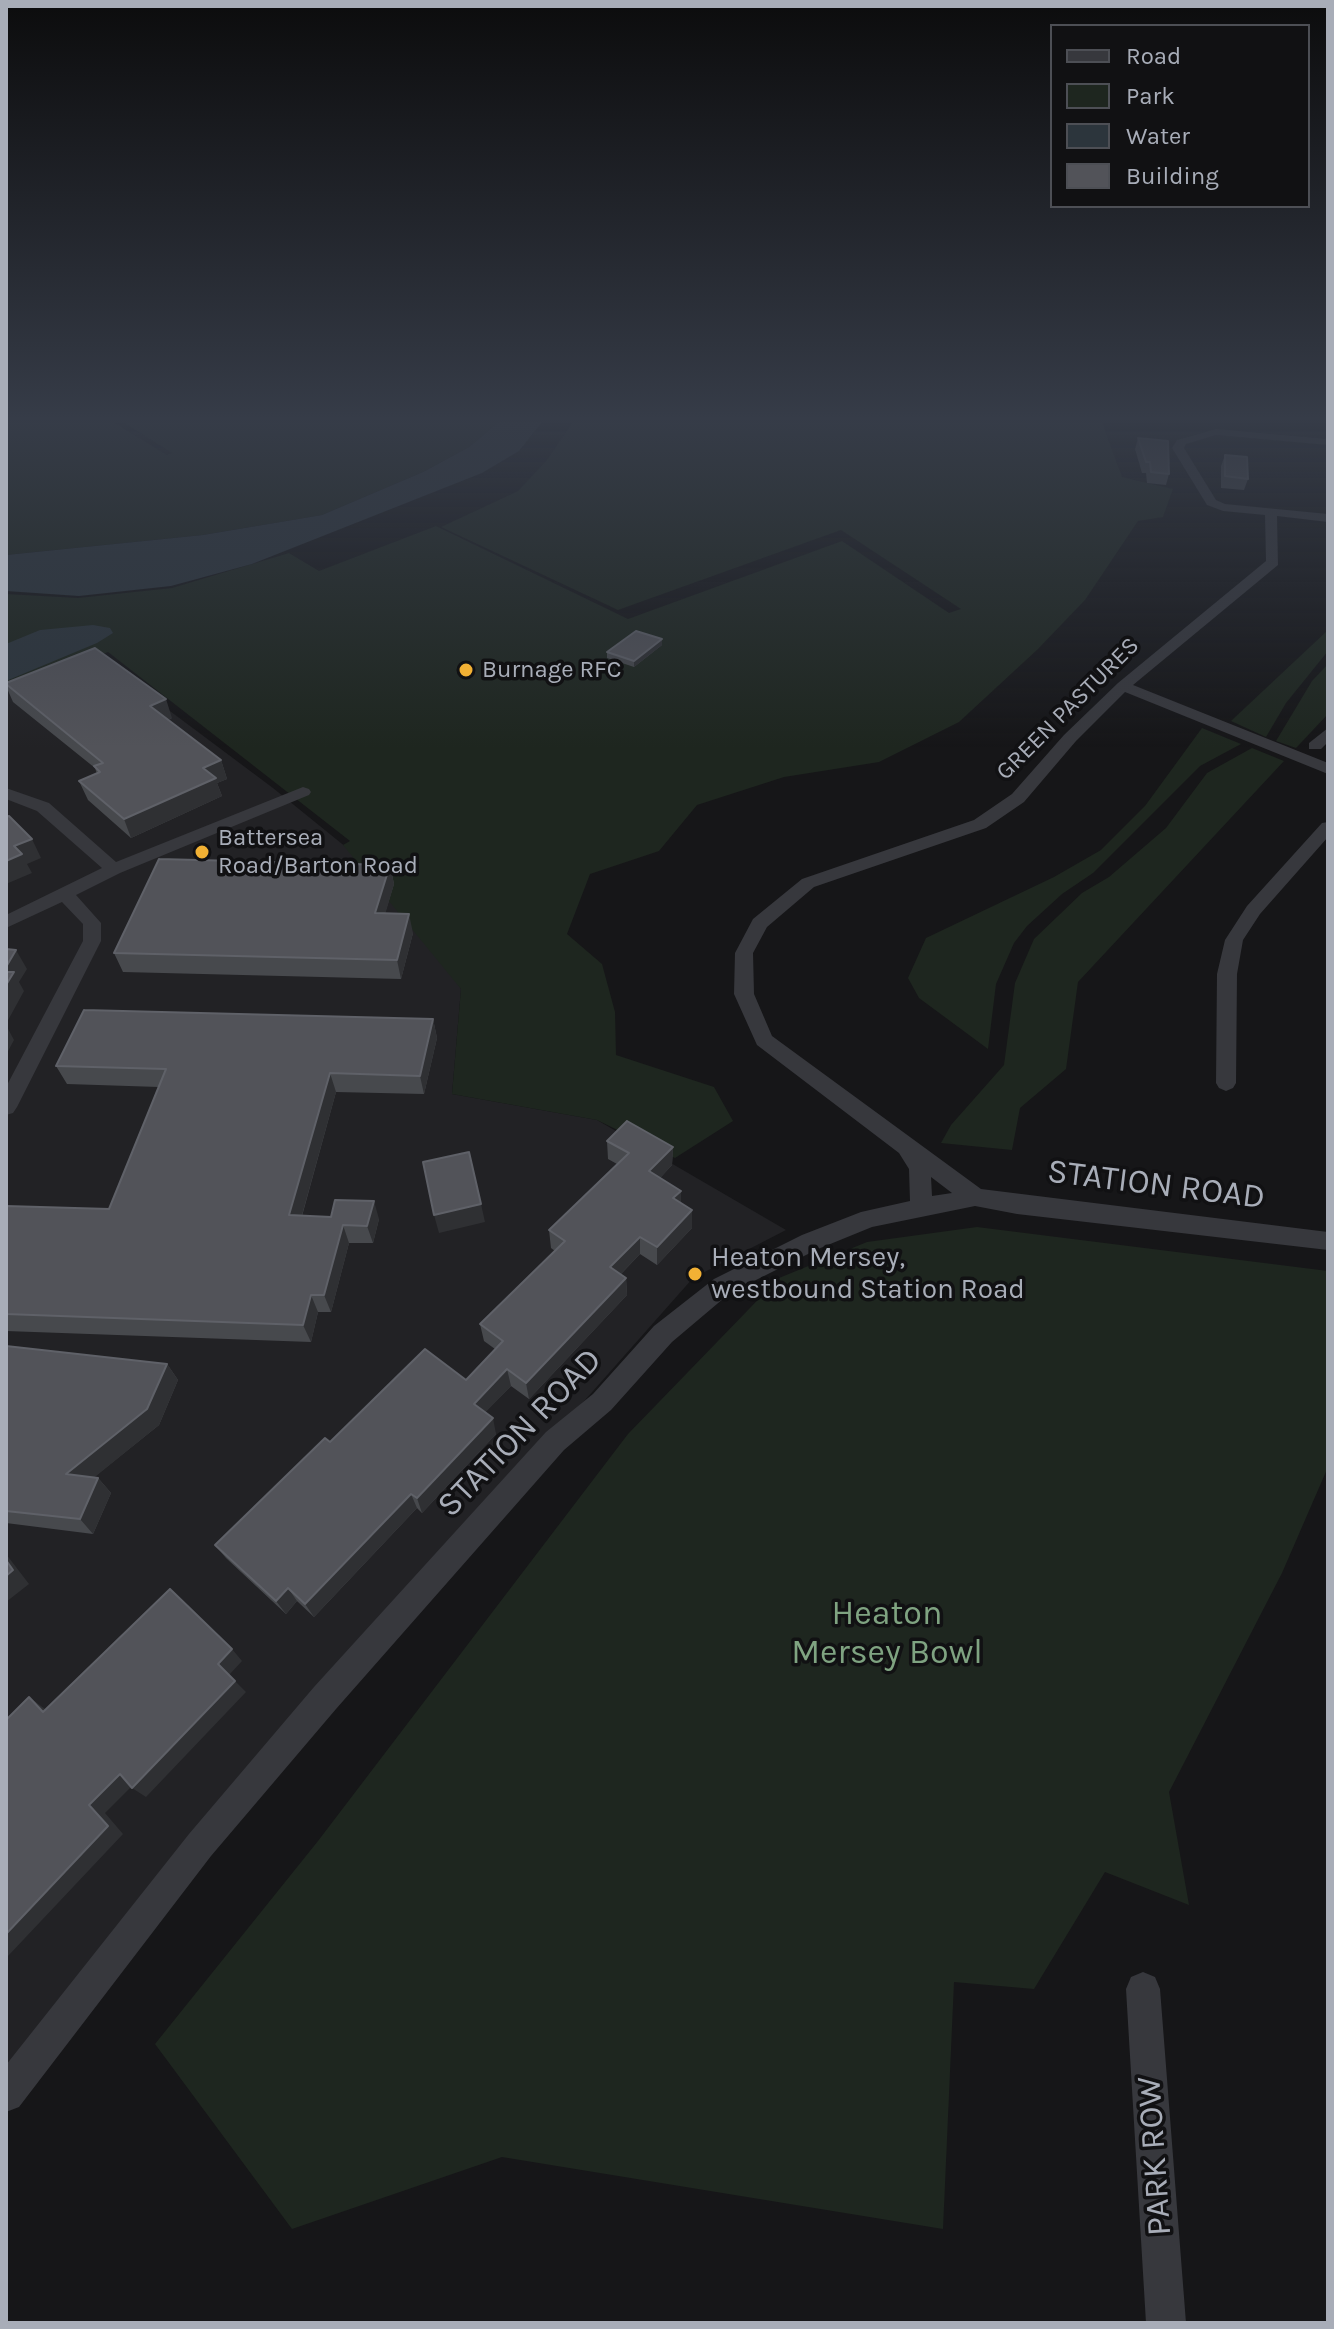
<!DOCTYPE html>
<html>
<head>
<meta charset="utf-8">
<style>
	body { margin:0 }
	#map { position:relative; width:1334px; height:2329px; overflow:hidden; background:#161618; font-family:Karla,sans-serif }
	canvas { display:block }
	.frame { position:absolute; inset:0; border:8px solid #a8adb8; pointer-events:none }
	.legend { position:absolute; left:1050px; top:24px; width:260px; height:184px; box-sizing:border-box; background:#111113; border:2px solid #4d4f55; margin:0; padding:10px 14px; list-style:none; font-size:24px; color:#a8adb8 }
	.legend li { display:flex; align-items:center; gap:16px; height:40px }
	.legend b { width:40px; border:2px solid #4d4f55 }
</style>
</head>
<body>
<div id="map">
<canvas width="1334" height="2329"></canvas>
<div class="frame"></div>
<ul class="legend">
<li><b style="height:10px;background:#37383d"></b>Road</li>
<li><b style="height:22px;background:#1e261f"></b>Park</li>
<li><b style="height:22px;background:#2c353c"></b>Water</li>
<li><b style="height:22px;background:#525359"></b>Building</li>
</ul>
</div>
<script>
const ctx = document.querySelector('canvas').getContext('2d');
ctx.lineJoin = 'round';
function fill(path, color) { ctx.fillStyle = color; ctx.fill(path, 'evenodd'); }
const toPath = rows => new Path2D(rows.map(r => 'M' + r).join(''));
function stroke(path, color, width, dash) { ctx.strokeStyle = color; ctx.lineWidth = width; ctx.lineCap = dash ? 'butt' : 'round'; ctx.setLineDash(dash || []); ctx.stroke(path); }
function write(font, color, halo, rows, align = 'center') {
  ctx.font = font + ' Karla,sans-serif'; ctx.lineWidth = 7; ctx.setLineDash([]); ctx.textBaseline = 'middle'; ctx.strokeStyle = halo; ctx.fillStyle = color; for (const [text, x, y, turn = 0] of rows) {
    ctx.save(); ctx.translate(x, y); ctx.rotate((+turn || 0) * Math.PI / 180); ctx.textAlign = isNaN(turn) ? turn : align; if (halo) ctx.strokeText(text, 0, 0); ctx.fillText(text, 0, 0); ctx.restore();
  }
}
fill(toPath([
	[95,655,273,788,394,886,461,989,452,1094,597,1120,786,1230,693,1278,225,1807,6,2096,6,692]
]), '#222225');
fill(toPath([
	[6,422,113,422,167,455,172,453,123,422,499,422,469,447,423,472,322,515,203,535,6,555],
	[573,422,1102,422,1122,477,1173,489,1163,517,1138,521,1085,600,1038,649,959,722,879,762,784,777,697,805,659,851,590,874,567,934,602,964,615,1012,616,1055,714,1087,733,1121,675,1158,597,1120,452,1094,461,989,343,845,350,841,108,652,6,692,6,594,78,598,172,588,289,553,319,571,436,526,628,619,842,541,949,613,961,609,841,530,618,610,441,527,518,491,547,460],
	[1328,630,1328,651,1286,703,1266,737,1231,721],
	[1328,664,1328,714,1296,748,1276,741,1312,681],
	[1202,728,1241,744,1200,766,1093,873,1062,894,1027,926,1014,943,996,984,988,1049,919,998,908,978,926,938,1054,877,1101,850,1145,806],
	[1252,748,1284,761,1078,982,1066,1069,1020,1108,1012,1150,941,1143,951,1125,1004,1065,1015,983,1034,939,1082,893,1109,877,1166,828,1207,773],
	[977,1227,1328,1271,1328,1467,1282,1573,1169,1792,1189,1905,1105,1872,1034,1989,954,1982,943,2229,502,2157,292,2229,155,2044,318,1841,628,1434,779,1278,867,1242]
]), '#1e261f');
fill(toPath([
	[499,422,542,422,519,451,482,473,252,564,171,586,79,596,6,591,6,555,203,535,322,515,423,472,469,447],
	[93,625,110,628,113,633,97,643,6,681,6,644,40,630]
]), '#2c353c');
fill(toPath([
	[1216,429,1328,439,1328,445,1216,435,1186,444,1184,448,1216,500,1225,504,1328,514,1328,522,1277,516,1278,565,1133,685,1328,763,1328,774,1125,692,1076,741,1024,802,986,828,814,887,767,927,753,953,754,994,772,1036,981,1189,1328,1232,1328,1250,1017,1214,975,1206,872,1227,818,1249,730,1293,672,1342,611,1410,564,1450,336,1709,211,1856,19,2107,6,2112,6,2065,189,1834,314,1687,546,1432,593,1394,654,1326,714,1279,802,1235,861,1212,910,1201,909,1169,899,1153,757,1045,734,994,735,953,753,919,802,879,974,820,1012,794,1064,735,1118,683,1266,561,1265,515,1223,511,1207,505,1172,448,1177,440,1216,429],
	[931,1177,952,1193,932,1196,931,1177],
	[1328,728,1328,742,1321,749,1309,749,1309,743,1328,728],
	[303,787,309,789,311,792,309,795,120,873,76,895,101,923,101,941,17,1107,13,1113,6,1115,6,1087,83,941,83,924,62,902,6,928,6,915,102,868,37,811,6,799,6,788,49,803,116,862,303,787],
	[1328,822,1328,837,1260,914,1243,940,1237,974,1236,1083,1233,1088,1226,1091,1219,1088,1216,1083,1217,974,1225,940,1247,906,1322,823,1328,822],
	[1143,1972,1155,1977,1160,1989,1186,2323,1146,2323,1126,1989,1131,1977,1143,1972]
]), '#37383d');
fill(toPath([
	[1138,438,1169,474,1166,485,1147,483,1146,473,1142,473,1135,449],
	[1225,455,1248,479,1244,490,1221,488,1221,466],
	[662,645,634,667,607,658,607,652],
	[6,683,172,718,168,720,221,760,227,779,217,783,222,796,131,838,88,800,79,781,97,774,95,768,13,702,6,686],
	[390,865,394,884,385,913,413,933,401,979,123,972,114,953],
	[433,1019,437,1038,424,1094,336,1092,302,1216,379,1219,373,1243,349,1243,331,1312,318,1312,311,1342,6,1331,6,1206,109,1209,159,1087,67,1084,56,1066],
	[607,1141,673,1147,672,1165,660,1178,681,1191,681,1203,692,1210,692,1228,657,1265,640,1254,621,1274,626,1278,627,1295,529,1399,511,1386,485,1412,496,1434,422,1513,417,1508,314,1617,297,1601,286,1614,226,1558,215,1545,330,1442,466,1380,495,1349,484,1341,480,1324,555,1251,551,1248,549,1230,617,1164,608,1159],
	[6,1346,167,1364,178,1380,159,1425,94,1477,98,1478,111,1493,93,1534,6,1523]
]), '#47494d');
fill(toPath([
	[662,639,662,645,634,667,634,661],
	[166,699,172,718,157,724,150,706],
	[221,760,227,779,217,783,222,796,131,838,124,819,203,768],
	[32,839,41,858,27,864,32,873,6,884,6,861,14,846],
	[390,865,394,884,380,932,375,913],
	[409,914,413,933,401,979,397,960],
	[16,950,27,969,19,982,24,991,6,1024,6,967],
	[433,1019,437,1038,424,1094,420,1076],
	[6,1025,14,1040,6,1055],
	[330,1073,336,1092,297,1233,289,1215],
	[673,1147,672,1165,650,1189,649,1171],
	[681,1191,681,1208,673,1198],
	[374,1201,379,1219,373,1243,367,1226],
	[481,1204,485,1222,439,1233,434,1215],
	[692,1210,692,1228,657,1265,657,1247],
	[343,1225,349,1243,331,1312,324,1295],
	[640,1237,640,1254,611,1284,610,1267],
	[626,1278,627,1295,529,1399,526,1383],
	[311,1295,318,1312,311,1342,303,1325],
	[167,1364,178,1380,159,1425,80,1489,66,1474],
	[507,1369,511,1386,478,1420,474,1404],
	[493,1418,496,1434,422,1513,417,1498],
	[98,1478,111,1493,93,1534,80,1519],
	[411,1494,417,1508,314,1617,305,1604],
	[6,1554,29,1584,6,1602],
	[288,1588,297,1601,286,1614,276,1601],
	[232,1649,242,1661,229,1675,218,1664],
	[235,1681,246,1692,146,1797,132,1788],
	[29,1697,45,1709,59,1723,43,1712],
	[120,1774,134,1784,105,1813,123,1834,8,1956,6,1956,6,1934,89,1805]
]), '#2f3033');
const building = toPath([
	[1138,438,1168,441,1169,474,1151,472,1150,462,1146,462,1138,438],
	[1225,455,1247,457,1248,479,1225,476,1225,455],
	[636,631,662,639,634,661,607,652,636,631],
	[95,648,166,699,150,706,221,760,203,768,216,778,124,819,79,781,100,772,94,766,103,763,6,684,6,683,95,648],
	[9,816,32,839,14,846,22,854,6,861,6,817,9,816],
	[159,859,390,865,375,913,409,914,397,960,114,953,159,859],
	[6,949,16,950,6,967,6,949],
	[6,972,14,972,6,985,6,972],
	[84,1010,433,1019,420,1076,330,1073,289,1215,331,1217,335,1200,374,1201,367,1226,343,1225,324,1295,311,1295,303,1325,6,1314,6,1206,109,1209,166,1069,56,1066,84,1010],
	[627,1121,673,1147,649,1171,681,1191,673,1198,692,1210,657,1247,640,1237,610,1267,626,1278,526,1383,507,1369,474,1404,493,1418,417,1498,411,1494,305,1604,288,1588,276,1601,215,1545,325,1438,330,1442,425,1349,466,1380,503,1341,480,1324,565,1241,549,1230,629,1153,607,1141,627,1121],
	[469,1152,481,1204,434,1215,423,1162,469,1152],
	[6,1346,167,1364,147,1409,66,1474,98,1478,80,1519,6,1511,6,1346],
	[6,1560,13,1570,6,1576,6,1560],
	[170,1589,232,1649,218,1664,235,1681,132,1788,120,1774,89,1805,108,1826,6,1934,6,1720,29,1697,43,1712,170,1589]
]);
fill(building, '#525359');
stroke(building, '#5f6168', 2);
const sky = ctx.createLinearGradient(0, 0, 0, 748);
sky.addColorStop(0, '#0c0c0d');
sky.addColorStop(0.56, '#363c48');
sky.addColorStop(1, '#363c4800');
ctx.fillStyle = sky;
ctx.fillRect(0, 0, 1334, 748);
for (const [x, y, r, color] of [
	[466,670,8,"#f2b134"],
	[202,852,8,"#f2b134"],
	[695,1274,8,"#f2b134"]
]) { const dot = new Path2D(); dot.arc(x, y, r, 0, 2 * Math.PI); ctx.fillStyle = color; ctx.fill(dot); stroke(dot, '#111113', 3); }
write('24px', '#a8adb8', '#111113', [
	["Burnage RFC",482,670],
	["Battersea",218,838],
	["Road/Barton Road",218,866]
], 'left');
write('24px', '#a8adb8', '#111113', [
	["GREEN PASTURES",1068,709,-45]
]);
write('28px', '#a8adb8', '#111113', [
	["Heaton Mersey,",711,1258],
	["westbound Station Road",711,1290]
], 'left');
write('34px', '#a8adb8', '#111113', [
	["STATION ROAD",1156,1185,7],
	["STATION ROAD",520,1433,-46],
	["PARK ROW",1155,2156,-94]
]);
write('34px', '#7fa381', '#111113', [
	["Heaton",887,1614],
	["Mersey Bowl",887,1653]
]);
</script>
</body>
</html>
